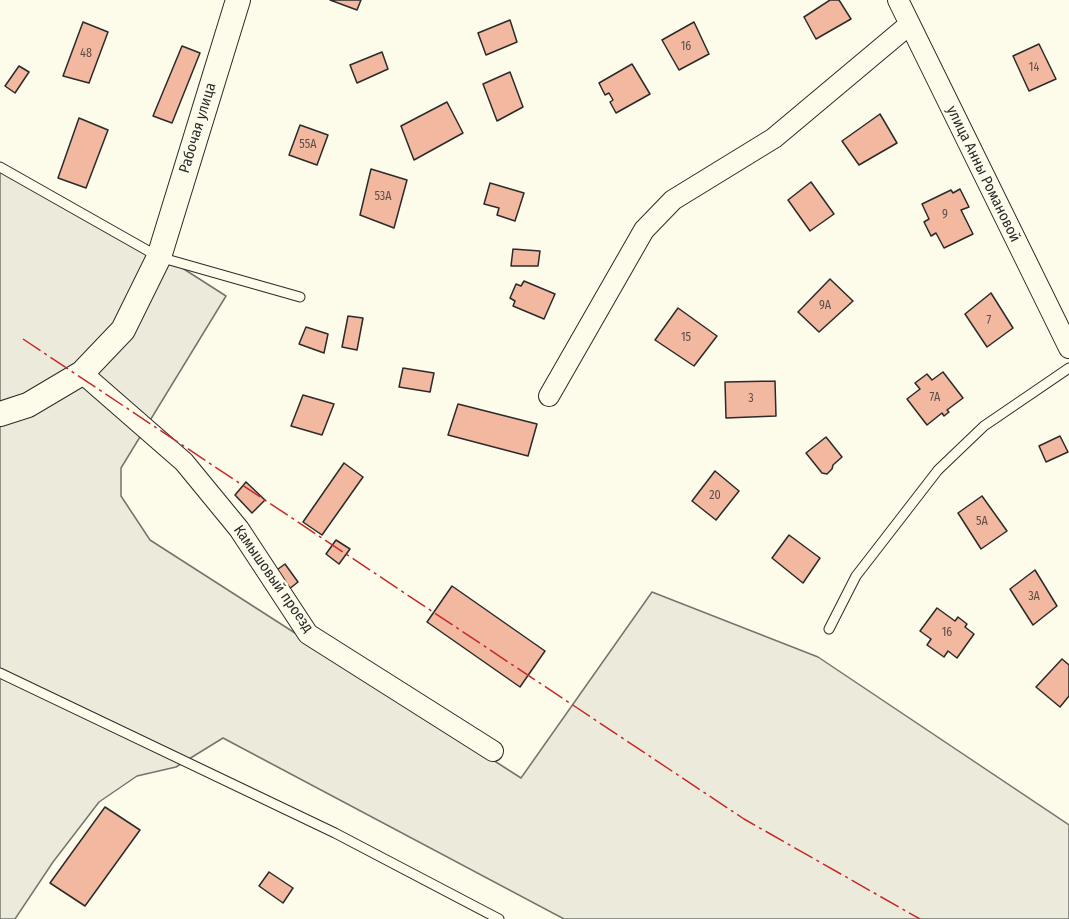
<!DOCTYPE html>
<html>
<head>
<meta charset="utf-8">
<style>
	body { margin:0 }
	canvas { display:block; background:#fdfbea }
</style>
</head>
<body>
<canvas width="1069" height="919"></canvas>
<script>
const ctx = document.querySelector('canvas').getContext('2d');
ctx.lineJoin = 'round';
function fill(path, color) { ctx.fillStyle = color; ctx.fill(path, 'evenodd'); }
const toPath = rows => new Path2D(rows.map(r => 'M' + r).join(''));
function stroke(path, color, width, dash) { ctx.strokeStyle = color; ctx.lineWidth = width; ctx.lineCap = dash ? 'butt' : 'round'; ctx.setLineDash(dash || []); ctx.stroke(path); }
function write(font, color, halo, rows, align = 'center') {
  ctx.font = font + ' "Fira Sans Condensed",sans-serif'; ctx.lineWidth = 4.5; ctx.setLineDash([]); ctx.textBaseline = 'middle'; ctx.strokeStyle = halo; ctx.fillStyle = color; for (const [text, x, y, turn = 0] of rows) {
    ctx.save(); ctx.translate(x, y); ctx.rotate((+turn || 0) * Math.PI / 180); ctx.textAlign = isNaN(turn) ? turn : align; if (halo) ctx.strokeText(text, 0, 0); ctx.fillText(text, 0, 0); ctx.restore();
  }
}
const green = toPath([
	[0,168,151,248,226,296,121,468,121,496,150,540,521,778,652,592,818,657,1069,825,1069,919,564,919,223,738,176,767,137,776,99,802,53,862,15,919,0,919,0,168]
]);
fill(green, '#ecebdb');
stroke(green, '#74746e', 1.5);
const building = toPath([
	[330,0,361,0,357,10,330,0],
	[830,0,839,0,851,19,816,39,804,17,830,0],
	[510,20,517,42,486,55,478,33,510,20],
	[83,22,108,32,89,83,63,76,83,22],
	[694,22,709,54,679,70,662,40,694,22],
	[1039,44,1056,79,1029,91,1013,56,1039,44],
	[182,46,200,53,172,123,153,116,182,46],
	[382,52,388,69,357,83,350,65,382,52],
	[632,64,650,94,616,113,610,102,613,100,609,93,605,95,599,83,632,64],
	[19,66,29,72,15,93,5,86,19,66],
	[510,72,523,107,497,121,483,84,510,72],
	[447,102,463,133,414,160,401,126,447,102],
	[880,114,897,143,859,165,842,141,880,114],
	[79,118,108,130,86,188,58,178,79,118],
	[300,125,328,135,317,165,289,155,300,125],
	[371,169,407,180,394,228,360,215,371,169],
	[811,182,834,214,810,231,788,200,811,182],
	[490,183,524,193,515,221,497,215,499,208,484,204,490,183],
	[960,189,969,207,961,210,973,234,944,248,936,233,931,236,924,222,929,219,922,204,951,190,953,193,960,189],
	[513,249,540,251,538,266,511,266,513,249],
	[830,279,853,301,819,332,798,312,830,279],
	[524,281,555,294,544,319,513,306,515,301,510,298,516,284,521,286,524,281],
	[991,293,1013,328,987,347,965,314,991,293],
	[678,308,717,336,694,366,655,340,678,308],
	[348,316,363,318,357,350,342,347,348,316],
	[306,327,328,334,324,353,299,344,306,327],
	[403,368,434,373,430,392,399,387,403,368],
	[943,372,963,398,947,410,949,412,944,416,942,413,927,425,907,399,920,389,915,383,927,374,932,380,943,372],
	[775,381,776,416,726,418,725,382,775,381],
	[303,395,334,404,322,435,291,426,303,395],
	[458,404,537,424,528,456,448,435,458,404],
	[1060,436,1068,452,1046,462,1039,446,1060,436],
	[826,437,842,457,833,465,832,469,827,474,822,473,806,453,826,437],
	[344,463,363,477,322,535,303,522,344,463],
	[715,471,739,491,716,520,692,501,715,471],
	[246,482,265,500,252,513,235,495,246,482],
	[982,496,1007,531,981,549,958,513,982,496],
	[789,535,820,558,803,583,772,558,789,535],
	[336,540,350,549,339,564,326,554,336,540],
	[285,564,298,582,288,590,274,572,285,564],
	[1035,570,1057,606,1033,625,1010,589,1035,570],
	[452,586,545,651,520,687,427,622,452,586],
	[937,608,955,621,958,617,967,624,965,627,974,634,957,658,948,651,944,657,927,645,931,639,920,631,937,608],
	[1062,659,1069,665,1069,696,1060,707,1036,687,1062,659],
	[105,807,140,830,85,906,50,883,105,807],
	[269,872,293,888,283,903,259,886,269,872]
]);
fill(building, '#f2b8a0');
stroke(building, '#2b2b2b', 1.5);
const service = toPath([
	[0,167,159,257,300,297],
	[829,629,856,576,938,470,984,426,1069,368],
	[0,673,335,833,499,919]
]);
const minor = toPath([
	[898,0,1069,348],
	[82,373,184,462,239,529,308,634,493,751],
	[549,396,644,230,673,200,774,138,910,24]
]);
const tertiary = toPath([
	[0,414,28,405,82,373,123,330,159,257,238,0]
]);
stroke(service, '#2b2b2b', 11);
stroke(minor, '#2b2b2b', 22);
stroke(tertiary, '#2b2b2b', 26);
stroke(service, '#fdfbea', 9);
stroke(minor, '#fdfbea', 20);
stroke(tertiary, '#fdfbea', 24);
stroke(toPath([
	[23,339,744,819,920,919]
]), '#c62828', 1.5, [21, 4.5, 3, 4.5]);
write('12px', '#5d4e48', null, [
	["16",686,47],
	["48",86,54],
	["14",1034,68],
	["55А",308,145],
	["53А",383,197],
	["9",945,215],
	["9А",825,306],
	["7",989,321],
	["15",686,338],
	["7А",935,398],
	["3",751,399],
	["20",715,496],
	["5А",982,522],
	["3А",1034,597],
	["16",947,633]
]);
write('15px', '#2b2b2b', '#fdfbea', [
	["Рабочая улица",198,128,-73],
	["улица Анны Романовой",983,174,64],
	["Камышовый проезд",273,579,55]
]);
</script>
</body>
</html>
